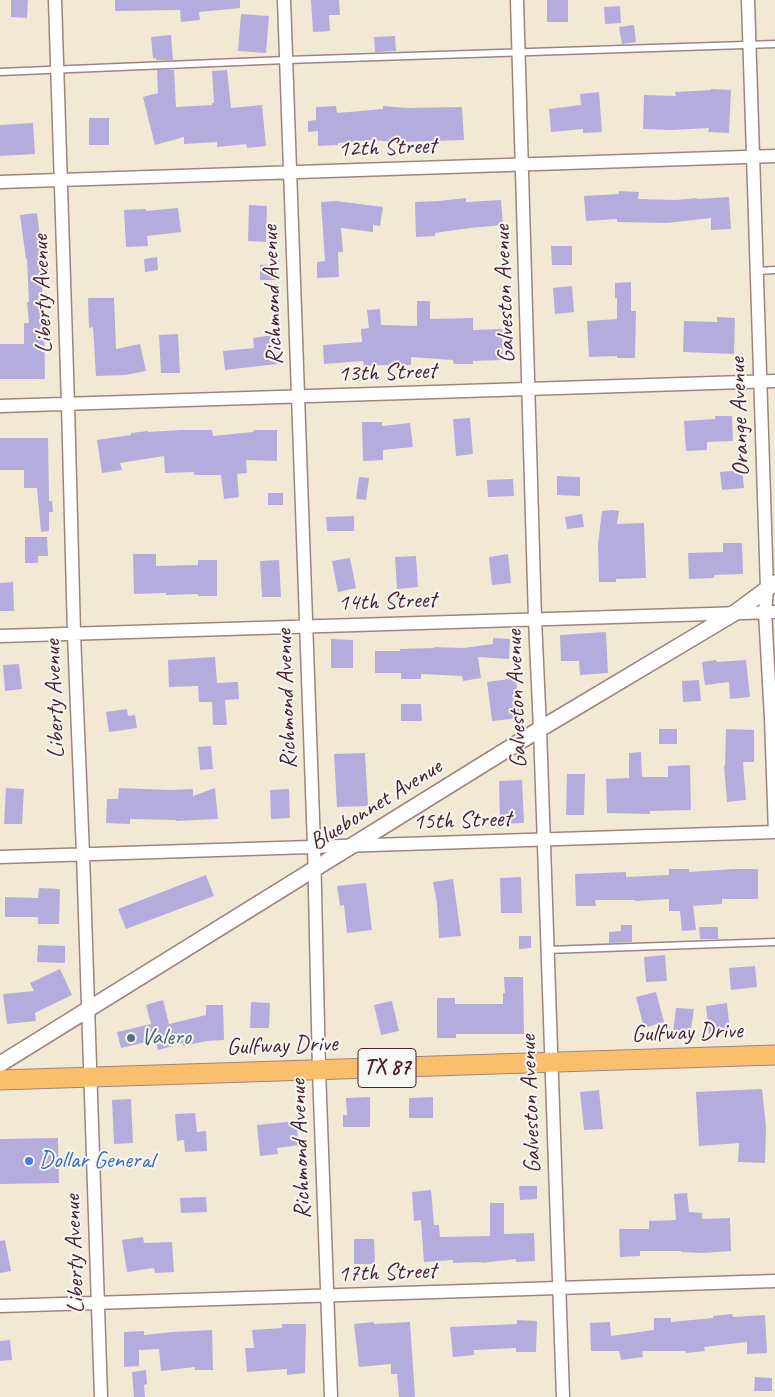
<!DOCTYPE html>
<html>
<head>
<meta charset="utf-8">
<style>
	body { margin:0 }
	canvas { display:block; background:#f2e9d5 }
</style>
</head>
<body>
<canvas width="775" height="1397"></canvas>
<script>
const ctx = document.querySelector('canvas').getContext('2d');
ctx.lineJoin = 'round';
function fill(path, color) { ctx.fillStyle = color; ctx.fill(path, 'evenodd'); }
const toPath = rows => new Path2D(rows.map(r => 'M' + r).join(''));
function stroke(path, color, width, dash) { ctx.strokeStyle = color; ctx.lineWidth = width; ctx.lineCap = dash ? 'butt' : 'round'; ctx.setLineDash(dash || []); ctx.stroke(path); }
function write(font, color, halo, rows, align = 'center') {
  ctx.font = font + ' Caveat,sans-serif'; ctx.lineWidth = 4; ctx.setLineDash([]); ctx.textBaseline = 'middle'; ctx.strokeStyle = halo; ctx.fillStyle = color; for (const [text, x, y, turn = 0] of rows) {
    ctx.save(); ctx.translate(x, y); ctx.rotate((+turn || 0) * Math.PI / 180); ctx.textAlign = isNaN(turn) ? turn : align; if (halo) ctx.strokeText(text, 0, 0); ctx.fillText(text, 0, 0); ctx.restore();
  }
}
fill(toPath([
	[11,0,28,0,27,18,11,17],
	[115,0,240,0,240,8,199,12,200,20,181,22,180,10,115,11],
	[311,0,339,0,340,15,329,15,330,31,313,32],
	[547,0,568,0,568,22,547,22],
	[620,6,621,23,605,24,604,7],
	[241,14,269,16,266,53,238,51],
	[634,25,636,42,622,44,619,27],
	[171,35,173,60,156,60,156,58,153,58,151,37],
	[395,36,396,51,375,52,374,37],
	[157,70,174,70,176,107,212,105,212,103,214,103,212,71,227,70,231,108,262,105,266,146,247,148,246,144,217,147,217,142,184,144,184,137,155,145,143,97,158,93],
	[711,89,731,90,729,133,708,132,709,128,672,130,643,129,644,95,676,96,675,92,711,90],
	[599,92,602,132,583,133,583,129,551,132,549,109,581,105,580,94],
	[336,106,337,113,383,109,383,106,407,108,462,107,464,140,394,142,373,140,338,143,338,145,318,146,318,131,308,132,308,121,316,120,316,107],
	[89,118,109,118,109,145,89,145],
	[33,123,35,154,0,156,0,125],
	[619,191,639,192,638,199,676,200,697,198,697,199,729,197,731,229,711,230,711,218,667,223,617,222,617,219,586,221,584,196,619,194],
	[466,198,466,202,501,200,503,225,470,228,435,233,435,236,416,237,415,202,439,201],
	[336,201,383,207,380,226,373,225,373,232,341,228,343,252,338,252,339,277,317,278,317,262,325,261,321,202],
	[249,205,267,206,266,242,248,241],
	[178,208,181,232,147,236,148,246,126,247,124,210,146,209,146,211],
	[37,213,44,267,44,287,42,287,44,314,45,379,0,379,0,344,24,344,24,323,29,323,27,302,29,302,27,259,26,259,20,215],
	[551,246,572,246,572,265,552,265],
	[157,257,158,270,145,272,144,259],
	[276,264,277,280,260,280,260,265],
	[631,282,631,311,636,311,635,358,617,358,617,356,589,357,587,321,617,319,617,298,615,298,615,283],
	[572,286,574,312,555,314,553,288],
	[88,298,114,298,116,349,140,344,146,371,125,375,96,376,93,327,89,328],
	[417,301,430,301,430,319,473,318,473,330,502,329,503,360,473,361,473,364,454,364,453,360,411,357,411,365,386,365,364,366,363,361,324,364,323,345,362,342,361,329,369,328,367,310,380,309,381,325,417,326],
	[717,317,735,318,734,354,683,352,684,321,717,322],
	[178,334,180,373,161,373,159,335],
	[273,335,277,364,225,370,223,351,254,348,253,338],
	[715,416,732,416,733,441,707,442,707,450,686,451,684,421,715,419],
	[470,418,473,454,456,456,453,419],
	[362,422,382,422,382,426,410,423,413,447,383,450,383,460,363,461],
	[181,430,212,430,213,436,253,432,254,430,277,430,277,461,246,460,247,473,237,474,239,497,224,499,221,475,194,475,194,472,165,473,164,456,120,463,122,470,102,473,97,440,131,435,131,433,148,431,148,432],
	[0,438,48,438,49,501,52,501,53,512,49,512,49,531,41,532,37,488,24,488,24,470,0,470],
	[742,470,744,488,722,490,720,472],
	[557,476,580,477,580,496,557,495],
	[359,477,369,478,366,500,356,499],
	[513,479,514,496,488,497,487,480],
	[268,493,283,493,283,505,268,505],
	[612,510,619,511,617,524,644,523,646,578,616,579,616,582,599,582,598,544,602,511],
	[582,514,584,527,567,529,565,517],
	[354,516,354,531,327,531,326,517],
	[25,537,47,537,48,556,38,556,38,563,25,563],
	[723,543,742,543,743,574,714,575,714,578,689,579,688,553,723,552],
	[133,554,156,554,156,566,198,565,198,560,217,560,217,596,198,596,198,594,166,595,166,593,134,594],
	[508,554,511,583,492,585,489,557],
	[416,556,418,587,397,589,395,557],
	[350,558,356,588,338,592,332,561],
	[279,560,281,597,262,597,260,561],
	[13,582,14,611,0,611,0,583],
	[606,632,608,673,580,675,579,661,561,661,560,635],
	[493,638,510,639,509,659,478,657,481,678,463,681,462,676,421,674,421,679,401,679,401,673,375,673,375,651,400,651,400,649,434,648,434,647,463,648,493,644],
	[331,639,353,640,353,668,331,668],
	[215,657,217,683,238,682,239,699,225,700,227,725,213,725,212,702,199,702,198,686,169,687,168,660],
	[716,660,717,662,746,660,750,697,730,699,729,682,705,685,702,662],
	[19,664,22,689,5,691,3,665],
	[516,678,520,718,492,721,487,682],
	[699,680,701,701,683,702,682,681],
	[401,704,421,704,422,721,401,721],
	[127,709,128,716,135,715,137,728,109,732,106,712],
	[659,729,677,729,677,744,659,744],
	[726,729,754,730,754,762,743,762,746,800,727,802,724,766,725,765],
	[211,746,213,769,200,770,198,747],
	[641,752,642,777,668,777,668,766,690,765,691,810,650,811,650,814,607,813,606,779,629,778,629,753],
	[365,753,368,806,337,807,334,754],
	[567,774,585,774,584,815,566,815],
	[522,780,524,823,500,824,499,781],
	[6,788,24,789,22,824,4,824],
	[119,788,170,790,193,789,193,796,215,788,218,819,176,821,176,820,130,819,130,824,106,823,107,799,118,799],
	[289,789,290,818,271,819,270,790],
	[669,869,689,869,689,872,733,869,758,869,758,899,722,899,722,904,693,906,696,930,682,931,680,911,669,911,669,899,635,901,635,900,595,900,596,906,576,906,575,874,626,872,626,877,669,875],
	[206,875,214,896,126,929,118,909],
	[521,877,522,913,501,913,500,878],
	[453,879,461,936,439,938,437,903,433,882],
	[366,883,372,930,347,933,344,905,340,906,337,886],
	[39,888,60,889,59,924,38,924,38,917,5,917,5,897,38,898],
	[621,925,632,925,632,942,609,943,609,932,621,931],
	[699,927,718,927,718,939,700,939],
	[519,936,531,936,531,948,519,949],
	[38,945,65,946,65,963,37,962],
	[665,955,667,981,646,982,644,957],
	[755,966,757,987,731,990,729,968],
	[60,969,72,995,35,1013,36,1021,7,1024,3,994,34,991,30,983],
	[504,977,523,977,524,1034,456,1034,456,1038,437,1038,437,998,455,998,455,1004,503,1004,503,993,505,993],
	[656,992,664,1022,644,1028,636,997],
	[163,1000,169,1024,206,1015,206,1005,223,1005,224,1040,207,1041,183,1046,183,1043,158,1050,155,1040,121,1048,117,1032,151,1024,146,1005],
	[392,1001,399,1031,381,1035,374,1005],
	[251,1002,270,1003,269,1028,250,1028],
	[727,1003,730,1031,709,1034,706,1006],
	[676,1008,694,1009,690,1035,673,1033],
	[762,1089,766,1126,765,1163,738,1162,739,1143,699,1146,696,1092],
	[599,1090,603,1129,584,1130,580,1092],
	[370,1097,370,1127,343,1127,343,1115,347,1115,346,1098],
	[433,1097,433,1118,409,1118,409,1098],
	[131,1099,133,1143,114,1144,112,1100],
	[195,1113,197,1132,206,1131,207,1151,185,1152,184,1140,177,1141,175,1114],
	[296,1121,299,1145,277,1148,278,1154,260,1156,257,1125],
	[58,1138,59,1183,0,1184,0,1139],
	[519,1186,537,1186,537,1199,520,1200],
	[431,1190,434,1225,439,1225,440,1237,490,1236,490,1203,504,1203,504,1234,534,1233,535,1261,516,1262,516,1259,481,1263,481,1262,453,1263,453,1260,424,1262,421,1220,414,1221,412,1192],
	[687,1193,689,1212,702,1213,702,1219,730,1218,731,1251,702,1253,681,1252,681,1251,640,1251,640,1256,620,1257,619,1229,649,1229,649,1221,676,1220,674,1194],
	[206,1197,207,1212,181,1213,180,1198],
	[143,1237,144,1243,172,1242,174,1272,155,1273,154,1268,127,1272,122,1240],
	[354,1239,374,1239,375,1264,354,1264],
	[5,1240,11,1271,0,1273,0,1241],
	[732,1314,733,1317,765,1315,767,1353,747,1354,747,1342,704,1347,705,1351,686,1353,686,1351,642,1351,643,1357,621,1360,619,1351,591,1351,590,1323,610,1322,611,1336,654,1330,654,1318,671,1318,671,1322,713,1318,713,1316],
	[517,1320,537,1321,536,1352,516,1352,516,1348,474,1350,474,1355,453,1357,450,1327,517,1324],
	[374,1322,374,1324,410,1322,415,1397,399,1397,397,1374,391,1374,391,1364,359,1367,354,1324],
	[282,1324,306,1324,305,1373,287,1375,287,1369,247,1372,245,1348,254,1348,252,1330,282,1328],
	[212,1330,213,1370,195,1370,195,1367,161,1371,159,1349,139,1350,139,1366,124,1367,124,1332,144,1331,144,1335,173,1332],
	[10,1340,12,1360,0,1361,0,1341],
	[146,1370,147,1384,144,1385,145,1397,134,1397,132,1372],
	[755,1377,772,1378,772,1391,754,1391]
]), '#b5acde');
const service = toPath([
	[0,72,286,60,775,44],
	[757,271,775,270],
	[547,950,775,942]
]);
const minor = toPath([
	[55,0,68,404,74,634,83,854,101,1397],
	[284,0,314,846,319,1070,331,1397],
	[517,0,535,619,540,729,563,1397],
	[748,0,767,589,765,612,771,718,775,832],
	[0,182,775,156],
	[0,406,775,381],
	[0,636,775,612],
	[0,857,775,832],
	[0,1306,775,1281]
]);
const tertiary = toPath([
	[0,1064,540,729,736,612,775,583]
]);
const primary = toPath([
	[0,1080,775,1055]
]);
stroke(service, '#9e8480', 9);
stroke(minor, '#9e8480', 15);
stroke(tertiary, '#9e8480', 18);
stroke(primary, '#9e8480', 21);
stroke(service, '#fff', 6);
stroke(minor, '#fff', 12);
stroke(tertiary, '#fff', 15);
stroke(primary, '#f9bf6c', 19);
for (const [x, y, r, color] of [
	[131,1038,5,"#5c6f8a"],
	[29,1161,5,"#3f7fe0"]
]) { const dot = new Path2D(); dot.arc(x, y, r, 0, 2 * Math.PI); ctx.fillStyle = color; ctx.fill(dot); stroke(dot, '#f6f6f2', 2); }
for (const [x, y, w] of [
	[387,1068,58]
]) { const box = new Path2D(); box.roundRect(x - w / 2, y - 19.5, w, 39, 4); ctx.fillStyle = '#f6f6f2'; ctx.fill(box); stroke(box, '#4a1f2b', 1); }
write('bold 22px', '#4a1f2b', null, [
	["TX 87",387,1068]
]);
write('24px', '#4a1f2b', '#f6f6f2', [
	["12th Street",387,148,-2],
	["Liberty Avenue",43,294,-92],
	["Galveston Avenue",505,294,-92],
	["Richmond Avenue",273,295,-92],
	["13th Street",387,373,-2],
	["Orange Avenue",740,417,-92],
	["14th Street",387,602,-2],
	["Liberty Avenue",55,699,-92],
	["Richmond Avenue",287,699,-92],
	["Galveston Avenue",517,699,-92],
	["Bluebonnet Avenue",376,805,-32],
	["15th Street",462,821,-2],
	["Gulfway Drive",687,1033,-2],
	["Gulfway Drive",282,1046,-2],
	["Galveston Avenue",531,1104,-92],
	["Richmond Avenue",301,1149,-92],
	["Liberty Avenue",75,1254,-92],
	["17th Street",387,1273,-2]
]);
write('24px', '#4e5e75', '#f6f6f2', [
	["Valero",141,1038]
], 'left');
write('24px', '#366cbe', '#f6f6f2', [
	["Dollar General",39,1161]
], 'left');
</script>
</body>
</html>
